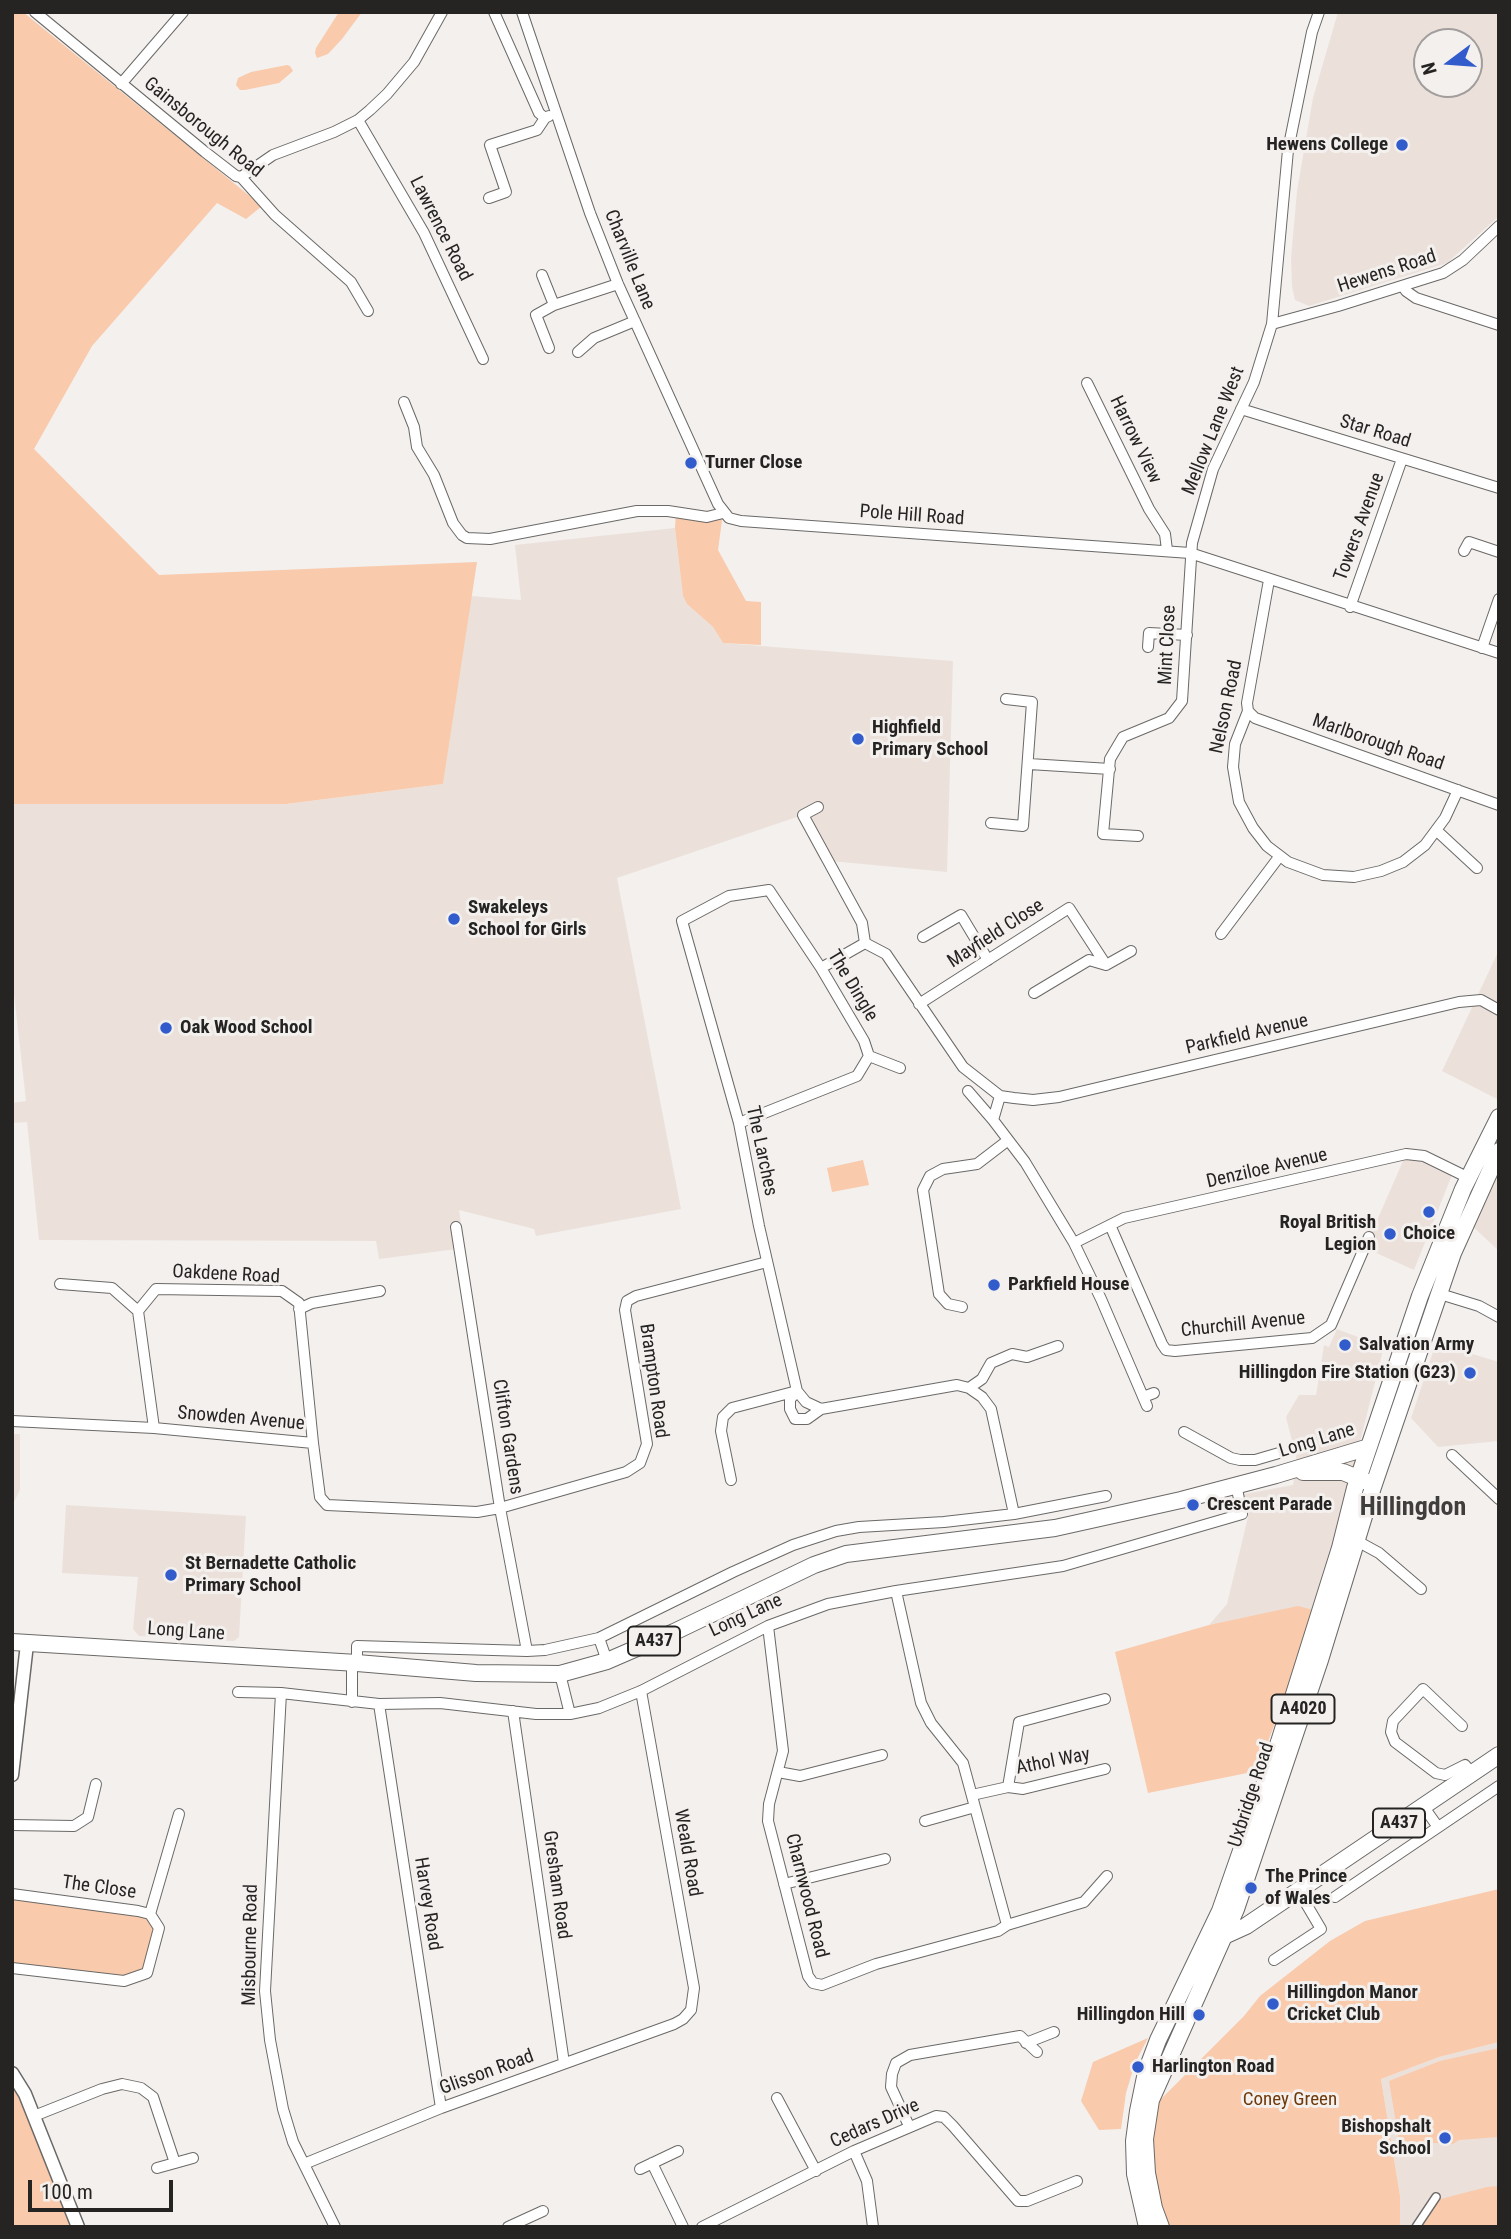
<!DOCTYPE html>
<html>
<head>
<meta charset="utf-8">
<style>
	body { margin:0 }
	#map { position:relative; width:1511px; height:2239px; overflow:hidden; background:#f3f0ee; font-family:"Roboto Condensed",sans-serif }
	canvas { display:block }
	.frame { position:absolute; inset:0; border:14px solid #252423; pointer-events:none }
	.north { position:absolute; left:1413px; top:28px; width:70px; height:70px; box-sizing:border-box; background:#f3f0ee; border:2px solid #a19e9d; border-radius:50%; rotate:254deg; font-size:19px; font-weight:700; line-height:28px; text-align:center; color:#252423 }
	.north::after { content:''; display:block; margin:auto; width:24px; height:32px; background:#325ccb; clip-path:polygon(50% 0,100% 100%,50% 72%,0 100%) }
	.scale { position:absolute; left:28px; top:2180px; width:145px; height:32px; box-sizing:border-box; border:4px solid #252423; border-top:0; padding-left:9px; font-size:21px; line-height:24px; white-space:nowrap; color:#252423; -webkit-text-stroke:5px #f3f0ee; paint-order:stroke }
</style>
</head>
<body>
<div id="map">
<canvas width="1511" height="2239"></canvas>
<div class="frame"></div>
<div class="north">N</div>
<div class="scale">100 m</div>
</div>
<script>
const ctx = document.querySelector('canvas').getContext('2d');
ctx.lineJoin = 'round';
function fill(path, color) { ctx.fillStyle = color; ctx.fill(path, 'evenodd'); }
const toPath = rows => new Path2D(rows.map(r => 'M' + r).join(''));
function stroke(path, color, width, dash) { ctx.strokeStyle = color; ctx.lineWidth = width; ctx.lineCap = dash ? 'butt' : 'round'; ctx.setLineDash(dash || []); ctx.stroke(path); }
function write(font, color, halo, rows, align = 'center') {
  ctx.font = font + ' "Roboto Condensed",sans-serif'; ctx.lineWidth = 6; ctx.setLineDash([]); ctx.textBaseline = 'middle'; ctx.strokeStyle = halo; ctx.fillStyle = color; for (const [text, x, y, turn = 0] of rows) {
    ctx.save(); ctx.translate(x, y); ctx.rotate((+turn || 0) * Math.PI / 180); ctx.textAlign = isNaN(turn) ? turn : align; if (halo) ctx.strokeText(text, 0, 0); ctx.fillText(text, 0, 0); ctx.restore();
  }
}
fill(toPath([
	[1338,12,1499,12,1499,216,1447,263,1309,306,1295,300,1292,287,1291,258,1297,191,1313,98],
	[1469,42,1469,84,1427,84,1427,42],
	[675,528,683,596,687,604,713,627,723,643,953,661,947,872,820,860,797,817,617,878,681,1209,536,1236,534,1229,459,1210,465,1248,379,1259,376,1241,39,1240,27,1122,12,1123,12,1103,26,1101,12,976,12,804,286,804,443,784,471,596,521,600,515,545],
	[1499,950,1499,1100,1442,1071],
	[1406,1154,1454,1170,1414,1270,1365,1248],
	[1499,1161,1499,1251,1470,1224],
	[1337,1329,1384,1347,1317,1611,1209,1625,1227,1604,1248,1517,1234,1496,1293,1485,1297,1461,1286,1417,1299,1395,1316,1395,1324,1345,1329,1347],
	[1436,1343,1499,1362,1499,1441,1438,1447,1411,1418],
	[12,1434,20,1434,20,1490,12,1506],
	[66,1505,246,1516,239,1637,234,1641,139,1636,133,1629,138,1577,62,1573],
	[1499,2042,1499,2227,1400,2227,1400,2196,1381,2079,1439,2057]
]), '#ebe1da');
fill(toPath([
	[12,12,23,12,262,206,246,219,217,203,92,346,34,449,159,575,477,562,443,784,286,804,12,804],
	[339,12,362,12,342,39,328,54,317,58,315,53,316,48],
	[287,65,290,66,293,71,279,83,245,90,240,90,236,85,238,78,251,72],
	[676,513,723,513,718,550,746,601,761,602,761,645,723,643,713,627,687,604,683,596,675,528],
	[863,1160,869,1185,832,1192,827,1168],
	[1298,1606,1317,1611,1257,1771,1148,1793,1115,1652,1209,1625],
	[1499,1889,1499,2042,1439,2057,1381,2079,1400,2196,1400,2227,1167,2227,1149,2146,1157,2103,1244,2016,1260,1996,1330,1941,1365,1921],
	[12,1894,138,1911,159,1928,147,1973,124,1981,12,1968],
	[1148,2038,1135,2063,1126,2093,1121,2129,1099,2130,1081,2101,1093,2062],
	[1499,2048,1499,2137,1459,2140,1453,2144,1399,2141,1389,2081,1440,2061],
	[12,2073,78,2227,12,2227],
	[1499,2186,1499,2227,1420,2227,1437,2200,1487,2187]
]), '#f9caab');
const pedestrian = toPath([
	[1416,2227,1436,2197]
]);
const minor = toPath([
	[35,12,205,152,236,176,241,177,275,215,351,282,368,311],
	[494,12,539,113,545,118,549,116],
	[522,12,590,213,618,284,718,504,729,518,741,521,1190,553,1499,653],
	[121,84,183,12],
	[358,120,424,233,483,359],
	[241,177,273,155,334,132,358,120,370,110,387,94,414,62,442,12],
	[489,198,506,192,490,145,537,130,545,118],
	[542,275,554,305],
	[1403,286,1406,291,1416,298,1499,325],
	[1272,324,1338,306,1443,273,1463,260,1499,226],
	[549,348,536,315,554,305,618,284],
	[578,352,594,338,635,321],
	[1087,383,1149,509,1165,534,1167,550],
	[404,402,414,427,417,447,434,475,453,523,462,535,467,538,490,539,637,511,668,511,707,517,723,513],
	[1241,409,1499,488],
	[1464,551,1469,542,1499,552],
	[1269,580,1247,703,1248,711,1235,744,1233,767,1239,802,1253,828,1267,846,1288,862,1323,875,1354,877,1381,871,1403,862,1425,845,1445,818,1458,790],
	[1350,607,1402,459],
	[1148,647,1149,633,1187,635],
	[1482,648,1499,599],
	[1248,711,1255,718,1499,805],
	[1029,764,1110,769],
	[818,807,803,815,862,923,865,943],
	[991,823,1023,826,1032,702,1006,699],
	[1436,830,1477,868],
	[1138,836,1103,834,1110,759,1123,737,1169,718,1182,701,1192,543,1213,469,1254,382,1272,324,1288,150,1312,32,1319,12],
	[1221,934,1279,857],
	[923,937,961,915,988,960],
	[865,943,886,954,963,1067,1000,1096,1014,1098,1033,1100,1059,1097,1459,1002,1481,1000,1499,1010],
	[821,968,865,943],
	[1034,993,1089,960,1106,965,1131,951],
	[919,1004,1069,908,1106,965],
	[869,1056,900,1068],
	[968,1091,993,1120],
	[1000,1096,993,1120,1025,1162,1074,1243,1101,1299,1147,1406],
	[739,1123,857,1076,869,1056,864,1041,821,968,769,890,729,896,682,921,739,1123,759,1226,797,1391,806,1402,821,1409,957,1385,969,1388,982,1397,991,1409,1014,1514],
	[1110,1225,1162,1344,1166,1350,1175,1351,1312,1338,1331,1325,1369,1237],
	[456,1227,500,1508,527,1651],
	[1074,1243,1124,1218,1406,1154,1424,1156,1471,1179],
	[60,1284,112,1288,138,1311],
	[1440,1294,1479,1306,1499,1317],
	[962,1307,948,1304,939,1294,923,1190,930,1176,943,1169,977,1164,1007,1141],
	[299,1309,312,1303,380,1291],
	[969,1388,982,1379,991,1363,1012,1354,1027,1357,1058,1346],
	[797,1392,790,1399,790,1409,795,1419,807,1419,821,1409],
	[1143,1397,1154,1393],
	[12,1421,154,1428,313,1443,320,1497,327,1505,477,1512,500,1508,626,1472,640,1463,647,1444,625,1310,627,1301,636,1296,767,1262],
	[154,1428,138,1311,156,1289,282,1291,299,1303,313,1443],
	[1184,1432,1231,1458,1240,1460,1255,1460,1279,1453],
	[1452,1455,1499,1499],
	[731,1480,721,1431,723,1417,732,1408,797,1391],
	[1357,1541,1379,1553,1421,1589],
	[896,1591,921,1703,931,1723,963,1763,1007,1925],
	[768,1626,783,1751,769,1804,768,1821,808,1976,813,1983,822,1985,876,1964,998,1931,1007,1925,1084,1902,1107,1876],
	[599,1638,733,1572,793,1545,836,1531,859,1527,944,1522,1014,1514,1106,1496],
	[357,1663,357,1646,527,1651,545,1650,599,1638,607,1661],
	[560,1674,570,1714],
	[238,1692,281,1693,379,1704,440,1703,536,1714,570,1714,599,1708,641,1691,768,1626,828,1604,896,1591,1063,1566,1242,1514,1236,1484],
	[281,1693,265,1991,270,2040,283,2109,293,2142,335,2227],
	[352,1702,352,1664],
	[379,1704,441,2108],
	[513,1711,564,2063],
	[1462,1726,1423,1689,1393,1721,1391,1732,1395,1742,1436,1773,1445,1775,1465,1765,1472,1773],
	[778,1772,800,1776,882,1755],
	[1008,1787,1019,1722,1105,1699],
	[972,1795,1008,1787,1023,1789,1105,1769],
	[1423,1806,1438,1827],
	[925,1821,975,1807],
	[12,1825,74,1826,88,1817,96,1784],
	[784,1884,885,1859],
	[12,1894,138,1911,150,1914,159,1928,147,1973,124,1981,12,1968],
	[1335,1897,1499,1786],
	[150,1914,179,1814],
	[1274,1960,1321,1929,1298,1890],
	[1026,2043,1054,2032],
	[777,2098,816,2171],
	[34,2116,102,2089,122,2084,141,2088,153,2097,175,2163],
	[909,2126,891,2087,892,2074,896,2063,910,2055,1020,2036,1037,2052],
	[854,2151,867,2181,873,2227],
	[652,2163,683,2227],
	[304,2164,441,2108,674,2024,683,2019,691,2010,694,1988,641,1691],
	[157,2168,193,2158],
	[640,2169,678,2151],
	[508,2227,543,2211],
	[702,2227,854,2151,936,2116,944,2117,953,2126,1018,2201,1027,2201,1077,2181]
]);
const tertiary = toPath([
	[12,1775,27,1644],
	[12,2073,25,2094,78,2227]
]);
const primary = toPath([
	[1303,1472,1343,1472,1365,1481],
	[12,1642,357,1663,476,1673,560,1674,607,1661,674,1632,814,1565,846,1554,1055,1528,1181,1500,1276,1475,1369,1447],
	[1224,1936,1246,1926,1499,1755],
	[1147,2227,1135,2174,1134,2141,1138,2111,1146,2072,1158,2040,1220,1911,1279,1742,1340,1548,1355,1488,1420,1296,1463,1189,1499,1117],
	[1161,2227,1154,2208,1147,2173,1145,2139,1151,2100,1236,1909,1320,1660,1373,1487,1453,1253,1499,1151]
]);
stroke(pedestrian, '#6b6967', 10);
stroke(minor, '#6b6967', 12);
stroke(tertiary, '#6b6967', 15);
stroke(primary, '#6b6967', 18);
stroke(pedestrian, '#fff', 7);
stroke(minor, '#fff', 10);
stroke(tertiary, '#fff', 12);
stroke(primary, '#fff', 16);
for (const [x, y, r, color] of [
	[1402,145,7,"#325ccb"],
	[691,463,7,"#325ccb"],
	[858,739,7,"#325ccb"],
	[454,919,7,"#325ccb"],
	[166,1028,7,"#325ccb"],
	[1429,1212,7,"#325ccb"],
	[1390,1234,7,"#325ccb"],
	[994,1285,7,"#325ccb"],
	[1345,1345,7,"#325ccb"],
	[1470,1373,7,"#325ccb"],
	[1193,1505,7,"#325ccb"],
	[171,1575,7,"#325ccb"],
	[1251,1888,7,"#325ccb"],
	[1273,2004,7,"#325ccb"],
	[1199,2015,7,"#325ccb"],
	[1138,2067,7,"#325ccb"],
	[1445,2138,7,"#325ccb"]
]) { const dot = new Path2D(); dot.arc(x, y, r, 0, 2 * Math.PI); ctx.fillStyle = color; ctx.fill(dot); stroke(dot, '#f3f0ee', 2.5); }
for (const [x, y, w] of [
	[654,1641,52],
	[1303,1709,63],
	[1399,1823,52]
]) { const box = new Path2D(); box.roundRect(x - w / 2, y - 14.5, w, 29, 5); ctx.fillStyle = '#f3f0ee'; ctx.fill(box); stroke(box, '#252423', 2); }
write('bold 18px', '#252423', null, [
	["A437",654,1641],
	["A4020",1303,1709],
	["A437",1399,1823]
]);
write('19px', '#252423', '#f3f0ee', [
	["Gainsborough Road",203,128,39],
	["Lawrence Road",440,229,63],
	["Charville Lane",629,260,68],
	["Hewens Road",1387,272,-18],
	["Mellow Lane West",1214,431,-68],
	["Star Road",1375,432,17],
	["Harrow View",1135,440,64],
	["Pole Hill Road",912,516,4],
	["Towers Avenue",1360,527,-70],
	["Mint Close",1168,645,-87],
	["Nelson Road",1227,707,-78],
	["Marlborough Road",1378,743,19],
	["Mayfield Close",996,934,-33],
	["The Dingle",852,986,59],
	["Parkfield Avenue",1247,1035,-13],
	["The Larches",761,1151,78],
	["Denziloe Avenue",1267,1169,-13],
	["Oakdene Road",226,1275,3],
	["Churchill Avenue",1243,1325,-6],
	["Brampton Road",653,1381,82],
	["Snowden Avenue",241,1419,5],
	["Clifton Gardens",507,1437,81],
	["Long Lane",1317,1441,-17],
	["Long Lane",746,1616,-25],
	["Long Lane",186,1632,4],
	["Athol Way",1053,1762,-11],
	["Uxbridge Road",1252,1795,-72],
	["Weald Road",687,1853,80],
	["Gresham Road",556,1885,82],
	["The Close",99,1888,8],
	["Charnwood Road",806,1896,76],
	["Harvey Road",427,1904,81],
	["Misbourne Road",251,1945,-89],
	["Glisson Road",487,2073,-20],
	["Cedars Drive",875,2124,-24]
]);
write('bold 19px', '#252423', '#f3f0ee', [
	["Hewens College",1388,145,"right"],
	["Turner Close",705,463],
	["Highfield",872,728],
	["Primary School",872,750],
	["Swakeleys",468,908],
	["School for Girls",468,930],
	["Oak Wood School",180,1028],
	["Royal British",1376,1223,"right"],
	["Legion",1376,1245,"right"],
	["Choice",1429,1234,"center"],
	["Parkfield House",1008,1285],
	["Salvation Army",1359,1345],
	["Hillingdon Fire Station (G23)",1456,1373,"right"],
	["Crescent Parade",1207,1505],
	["St Bernadette Catholic",185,1564],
	["Primary School",185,1586],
	["The Prince",1265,1877],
	["of Wales",1265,1899],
	["Hillingdon Manor",1287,1993],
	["Cricket Club",1287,2015],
	["Hillingdon Hill",1185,2015,"right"],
	["Harlington Road",1152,2067],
	["Bishopshalt",1431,2127,"right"],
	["School",1431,2149,"right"]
], 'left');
write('19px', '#703909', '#f3f0ee', [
	["Coney Green",1290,2100]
]);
write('bold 26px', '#403e3c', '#f3f0ee', [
	["Hillingdon",1413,1508]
]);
</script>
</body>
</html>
